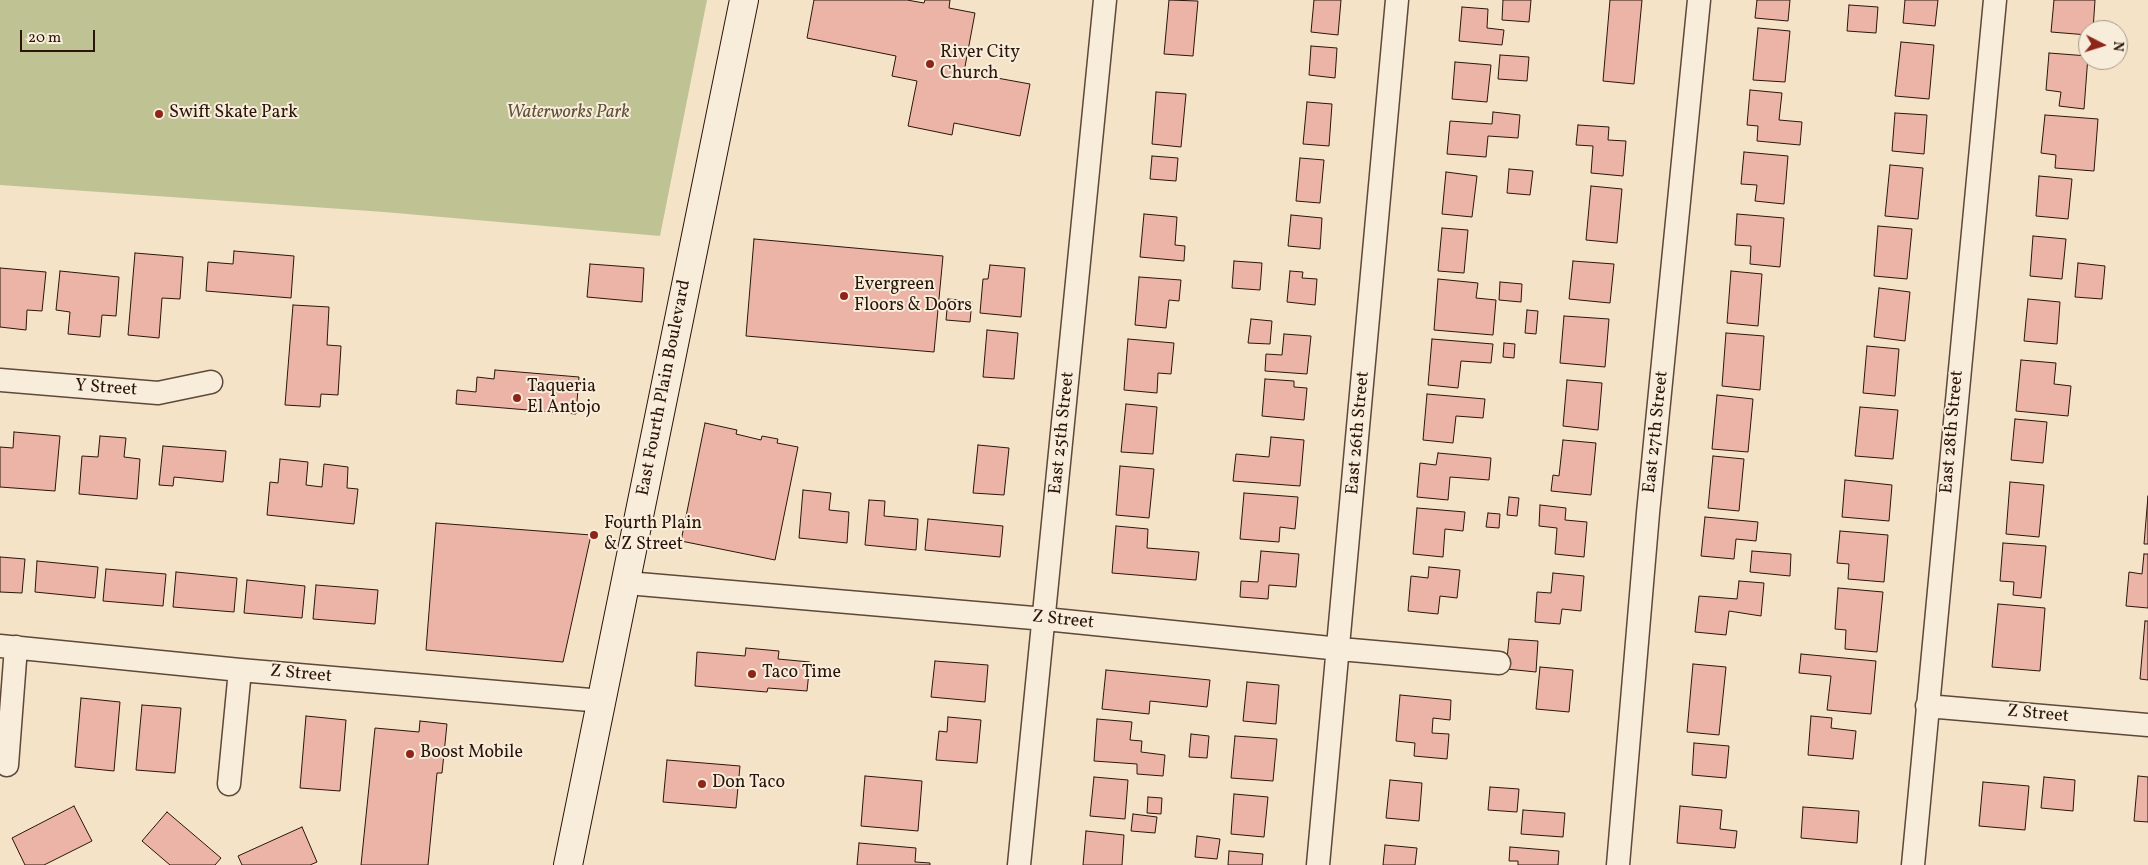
<!DOCTYPE html>
<html>
<head>
<meta charset="utf-8">
<style>
	body { margin:0 }
	#map { position:relative; width:2148px; height:865px; overflow:hidden; background:#f5e3c8; font-family:Vollkorn,serif }
	canvas { display:block }
	.north { position:absolute; left:2078px; top:20px; width:50px; height:50px; box-sizing:border-box; background:#f8eddb; border:1px solid #a69788; border-radius:50%; rotate:95deg; font-size:14px; font-weight:700; line-height:20px; text-align:center; color:#2b150b }
	.north::after { content:''; display:block; margin:auto; width:18px; height:22px; background:#8f2418; clip-path:polygon(50% 0,100% 100%,50% 72%,0 100%) }
	.scale { position:absolute; left:20px; top:30px; width:75px; height:22px; box-sizing:border-box; border:2px solid #2b150b; border-top:0; padding-left:6px; font-size:15px; line-height:18px; white-space:nowrap; color:#2b150b; -webkit-text-stroke:4px #f8eddb; paint-order:stroke }
</style>
</head>
<body>
<div id="map">
<canvas width="2148" height="865"></canvas>
<div class="north">N</div>
<div class="scale">20 m</div>
</div>
<script>
const ctx = document.querySelector('canvas').getContext('2d');
ctx.lineJoin = 'round';
function fill(path, color) { ctx.fillStyle = color; ctx.fill(path, 'evenodd'); }
const toPath = rows => new Path2D(rows.map(r => 'M' + r).join(''));
function stroke(path, color, width, dash) { ctx.strokeStyle = color; ctx.lineWidth = width; ctx.lineCap = dash ? 'butt' : 'round'; ctx.setLineDash(dash || []); ctx.stroke(path); }
function write(font, color, halo, rows, align = 'center') {
  ctx.font = font + ' Vollkorn,serif'; ctx.lineWidth = 4; ctx.setLineDash([]); ctx.textBaseline = 'middle'; ctx.strokeStyle = halo; ctx.fillStyle = color; for (const [text, x, y, turn = 0] of rows) {
    ctx.save(); ctx.translate(x, y); ctx.rotate((+turn || 0) * Math.PI / 180); ctx.textAlign = isNaN(turn) ? turn : align; if (halo) ctx.strokeText(text, 0, 0); ctx.fillText(text, 0, 0); ctx.restore();
  }
}
fill(toPath([
	[0,0,707,0,660,236,384,212,0,185]
]), '#bfc394');
const building = toPath([
	[814,0,907,0,924,3,925,0,950,0,949,8,975,13,964,72,1030,84,1020,136,954,123,952,135,908,126,917,81,892,76,896,56,807,38,814,0],
	[1169,0,1198,1,1193,56,1164,54,1169,0],
	[1314,0,1341,0,1338,35,1311,32,1314,0],
	[1503,0,1531,0,1529,22,1502,20,1503,0],
	[1610,0,1642,0,1634,84,1603,81,1610,0],
	[1757,0,1790,0,1788,21,1755,18,1757,0],
	[1905,0,1938,0,1935,26,1903,23,1905,0],
	[2054,0,2095,0,2093,30,2088,30,2088,35,2051,32,2054,0],
	[1849,5,1878,7,1876,33,1847,31,1849,5],
	[1462,7,1488,9,1487,28,1504,30,1502,45,1459,41,1462,7],
	[1758,28,1790,31,1785,82,1753,80,1758,28],
	[1901,42,1934,45,1929,99,1895,96,1901,42],
	[1311,46,1337,48,1335,78,1309,75,1311,46],
	[2049,53,2088,56,2084,109,2059,106,2061,92,2046,90,2049,53],
	[1500,55,1529,57,1527,81,1498,79,1500,55],
	[1455,62,1491,65,1487,102,1452,99,1455,62],
	[1750,90,1782,93,1779,120,1802,122,1800,145,1757,141,1758,126,1747,125,1750,90],
	[1156,92,1186,94,1181,147,1152,144,1156,92],
	[1307,102,1332,104,1329,146,1303,144,1307,102],
	[1493,112,1520,115,1518,138,1488,136,1486,157,1447,154,1450,121,1492,124,1493,112],
	[1895,113,1927,115,1924,154,1892,151,1895,113],
	[2045,115,2098,119,2094,171,2055,168,2056,155,2041,153,2045,115],
	[1578,125,1609,127,1608,140,1626,141,1623,176,1591,173,1593,146,1576,145,1578,125],
	[1744,152,1788,156,1784,204,1755,201,1757,185,1741,184,1744,152],
	[1152,156,1178,158,1176,181,1150,179,1152,156],
	[1300,158,1324,160,1320,203,1296,201,1300,158],
	[1890,165,1923,168,1918,219,1885,216,1890,165],
	[1509,169,1533,171,1530,195,1507,193,1509,169],
	[1446,172,1477,176,1472,217,1442,214,1446,172],
	[2039,176,2072,179,2068,219,2036,216,2039,176],
	[1591,186,1622,189,1617,243,1586,240,1591,186],
	[1144,214,1177,217,1175,245,1185,246,1184,261,1140,257,1144,214],
	[1737,214,1784,218,1780,267,1750,264,1751,246,1735,245,1737,214],
	[1291,215,1322,218,1320,249,1288,246,1291,215],
	[1878,226,1912,229,1907,279,1874,276,1878,226],
	[1442,228,1468,230,1464,273,1438,271,1442,228],
	[2033,236,2066,239,2062,279,2030,276,2033,236],
	[754,239,943,256,934,352,746,336,754,239],
	[234,251,294,256,291,298,206,291,208,262,233,264,234,251],
	[135,253,183,257,180,299,162,298,159,338,128,335,135,253],
	[1234,261,1262,263,1260,290,1232,288,1234,261],
	[1573,261,1614,264,1610,303,1569,299,1573,261],
	[2078,263,2105,266,2102,299,2075,297,2078,263],
	[590,264,644,268,642,302,587,297,590,264],
	[990,265,1025,268,1021,317,980,313,983,279,988,279,990,265],
	[0,268,46,272,42,311,27,310,26,330,0,327,0,268],
	[60,271,119,277,116,316,102,315,100,337,68,334,70,312,56,310,60,271],
	[1290,271,1303,272,1302,278,1317,279,1315,305,1287,302,1290,271],
	[1731,271,1762,274,1758,326,1727,323,1731,271],
	[1139,277,1181,280,1179,301,1169,300,1166,328,1135,325,1139,277],
	[1438,279,1478,283,1476,298,1496,300,1493,335,1434,330,1438,279],
	[1500,282,1522,284,1521,302,1499,300,1500,282],
	[1879,288,1910,292,1905,341,1874,337,1879,288],
	[948,299,972,301,970,322,946,320,948,299],
	[2028,299,2060,302,2057,344,2024,341,2028,299],
	[293,305,329,307,327,345,341,346,338,395,321,394,320,407,285,405,293,305],
	[1527,310,1538,311,1536,334,1525,333,1527,310],
	[1564,316,1609,319,1605,367,1560,363,1564,316],
	[1251,319,1272,321,1270,344,1248,343,1251,319],
	[987,330,1018,333,1014,379,983,377,987,330],
	[1726,333,1764,336,1760,390,1722,386,1726,333],
	[1284,334,1311,336,1307,374,1265,371,1266,354,1282,355,1284,334],
	[1128,339,1174,343,1171,374,1158,373,1157,393,1124,390,1128,339],
	[1432,339,1493,344,1491,363,1461,361,1458,388,1428,385,1432,339],
	[1504,343,1515,344,1514,358,1503,357,1504,343],
	[1867,346,1899,349,1895,396,1863,393,1867,346],
	[2021,360,2056,363,2054,384,2071,386,2068,416,2016,411,2021,360],
	[495,370,579,377,576,414,456,404,457,390,476,392,477,377,494,379,495,370],
	[1265,379,1294,381,1294,387,1307,388,1304,420,1262,416,1265,379],
	[1567,380,1602,383,1598,430,1563,426,1567,380],
	[1427,394,1485,399,1483,418,1456,416,1453,443,1423,440,1427,394],
	[1717,395,1753,399,1748,452,1712,449,1717,395],
	[1126,404,1157,407,1153,454,1121,452,1126,404],
	[1860,407,1898,410,1893,459,1855,456,1860,407],
	[2015,419,2047,422,2043,463,2011,460,2015,419],
	[705,423,737,430,736,434,761,440,762,436,778,439,777,443,798,447,775,560,681,541,705,423],
	[14,432,60,436,55,491,0,487,0,447,13,448,14,432],
	[100,436,126,438,124,457,140,459,137,499,79,494,82,456,98,457,100,436],
	[1271,437,1304,440,1300,486,1233,481,1236,454,1269,457,1271,437],
	[1563,440,1596,443,1591,495,1551,491,1553,475,1559,476,1563,440],
	[978,445,1009,448,1004,495,973,493,978,445],
	[163,446,226,451,223,482,174,477,173,486,159,485,163,446],
	[1438,453,1491,458,1489,480,1450,477,1448,500,1417,497,1420,463,1436,465,1438,453],
	[1713,456,1744,459,1739,511,1708,508,1713,456],
	[280,459,308,462,306,485,322,487,324,464,348,467,347,488,358,489,354,524,267,515,270,482,278,483,280,459],
	[1120,466,1154,469,1149,518,1116,515,1120,466],
	[1845,480,1892,485,1889,521,1842,517,1845,480],
	[2010,482,2044,485,2039,537,2006,534,2010,482],
	[803,490,831,493,829,510,849,512,847,543,799,538,803,490],
	[1244,493,1298,497,1295,529,1280,527,1279,542,1240,539,1244,493],
	[2148,496,2148,544,2144,544,2148,496],
	[1509,497,1519,498,1517,516,1507,515,1509,497],
	[869,500,885,501,884,516,918,519,916,550,865,545,869,500],
	[1540,505,1566,508,1565,520,1587,522,1584,557,1555,554,1557,528,1539,526,1540,505],
	[1417,508,1465,512,1463,531,1445,529,1443,557,1413,554,1417,508],
	[1488,513,1500,514,1499,528,1486,527,1488,513],
	[1705,517,1758,522,1756,541,1736,539,1734,559,1701,556,1705,517],
	[928,519,1003,526,1000,557,925,550,928,519],
	[436,523,591,535,563,662,426,650,436,523],
	[1116,526,1148,529,1147,548,1199,552,1196,580,1112,573,1116,526],
	[1840,531,1888,535,1884,582,1848,579,1849,564,1837,563,1840,531],
	[2003,543,2046,546,2041,598,2013,595,2014,582,2000,581,2003,543],
	[1261,551,1299,554,1296,587,1269,585,1268,599,1240,597,1241,581,1258,582,1261,551],
	[1752,551,1791,554,1790,576,1750,572,1752,551],
	[2144,554,2148,554,2148,608,2126,606,2129,572,2142,574,2144,554],
	[0,557,25,559,22,593,0,592,0,557],
	[37,561,98,567,95,598,35,592,37,561],
	[1429,567,1460,570,1457,598,1440,596,1438,614,1408,611,1411,576,1428,578,1429,567],
	[106,569,166,574,163,606,103,601,106,569],
	[176,572,237,578,234,612,173,607,176,572],
	[1553,573,1584,576,1581,611,1562,609,1560,624,1535,622,1537,592,1551,593,1553,573],
	[247,580,305,586,302,618,244,613,247,580],
	[1739,581,1764,583,1761,616,1729,611,1726,635,1695,632,1699,596,1737,599,1739,581],
	[316,585,378,590,375,624,313,619,316,585],
	[1838,588,1883,592,1877,652,1845,649,1846,630,1835,629,1838,588],
	[1998,604,2045,608,2040,671,1992,667,1998,604],
	[2145,621,2148,621,2148,680,2140,679,2145,621],
	[1509,639,1538,641,1536,672,1506,669,1509,639],
	[746,648,779,651,778,659,810,662,807,691,768,688,767,692,695,686,697,652,745,656,746,648],
	[1801,654,1876,661,1871,714,1827,710,1831,676,1799,673,1801,654],
	[935,661,988,665,985,702,931,697,935,661],
	[1693,664,1726,667,1719,735,1687,732,1693,664],
	[1540,667,1573,670,1569,712,1536,709,1540,667],
	[1106,670,1210,680,1207,707,1150,701,1149,714,1102,709,1106,670],
	[1247,682,1279,685,1276,724,1243,721,1247,682],
	[1400,695,1451,700,1450,720,1433,718,1432,733,1449,734,1447,759,1414,756,1415,743,1396,741,1400,695],
	[81,698,120,702,114,771,75,767,81,698],
	[142,705,181,708,175,773,136,770,142,705],
	[306,716,346,720,340,791,300,788,306,716],
	[1811,716,1832,718,1831,728,1856,731,1853,759,1808,755,1811,716],
	[948,717,981,720,977,763,936,760,939,731,947,732,948,717],
	[1097,719,1132,722,1130,740,1142,741,1141,752,1165,755,1163,776,1137,774,1137,764,1094,761,1097,719],
	[420,721,447,724,442,773,437,773,428,865,361,865,375,728,419,732,420,721],
	[1191,734,1209,736,1207,758,1189,757,1191,734],
	[1235,736,1277,739,1273,781,1231,778,1235,736],
	[1694,743,1729,746,1726,778,1692,775,1694,743],
	[667,760,740,766,736,808,663,802,667,760],
	[865,776,922,781,918,831,861,826,865,776],
	[2138,776,2148,777,2148,822,2134,821,2138,776],
	[1094,777,1128,780,1125,819,1090,816,1094,777],
	[2044,777,2075,780,2073,811,2041,808,2044,777],
	[1390,780,1422,783,1419,821,1386,818,1390,780],
	[1983,782,2029,786,2025,830,1979,826,1983,782],
	[1490,787,1519,789,1517,812,1488,810,1490,787],
	[1234,794,1268,797,1264,837,1231,834,1234,794],
	[1148,797,1162,798,1161,814,1147,813,1148,797],
	[74,806,92,841,44,865,25,865,12,838,74,806],
	[1680,806,1722,810,1720,829,1737,831,1735,848,1677,843,1680,806],
	[1803,807,1859,811,1857,843,1801,838,1803,807],
	[1523,810,1565,813,1563,837,1521,834,1523,810],
	[167,812,221,858,215,865,170,865,142,841,167,812],
	[1133,814,1157,817,1155,833,1131,831,1133,814],
	[302,827,317,862,310,865,242,865,238,856,302,827],
	[1086,831,1124,835,1122,865,1083,865,1086,831],
	[1197,836,1220,839,1217,859,1195,857,1197,836],
	[859,843,916,848,915,862,930,863,930,865,857,865,859,843],
	[1385,845,1417,848,1415,865,1383,865,1385,845],
	[1510,847,1559,851,1558,865,1518,865,1518,861,1509,861,1510,847],
	[1229,851,1263,854,1262,865,1228,865,1229,851]
]);
fill(building, '#ecb4a6');
stroke(building, '#2b150b', 1);
const street = toPath([
	[0,380,158,393,211,382],
	[627,583,1045,619,1340,649,1499,663],
	[0,646,240,670,602,701],
	[1927,706,2148,725],
	[7,765,16,647],
	[229,784,240,670],
	[1019,865,1105,0],
	[1318,865,1397,0],
	[1618,865,1648,513,1699,0],
	[1913,865,1995,0]
]);
const secondary = toPath([
	[568,865,744,0]
]);
stroke(street, '#5e483a', 25);
stroke(secondary, '#2b150b', 30);
stroke(street, '#f8eddb', 22);
stroke(secondary, '#f8eddb', 28);
for (const [x, y, r, color] of [
	[930,64,5,"#8f2418"],
	[159,114,5,"#8f2418"],
	[844,296,5,"#8f2418"],
	[517,398,5,"#8f2418"],
	[594,535,5,"#8f2418"],
	[752,674,5,"#8f2418"],
	[410,754,5,"#8f2418"],
	[702,784,5,"#8f2418"]
]) { const dot = new Path2D(); dot.arc(x, y, r, 0, 2 * Math.PI); ctx.fillStyle = color; ctx.fill(dot); stroke(dot, '#f8eddb', 2); }
write('18px', '#2b150b', '#f8eddb', [
	["River City",940,54],
	["Church",940,75],
	["Swift Skate Park",169,114],
	["Evergreen",854,286],
	["Floors & Doors",854,307],
	["Taqueria",527,388],
	["El Antojo",527,409],
	["Fourth Plain",604,525],
	["& Z Street",604,546],
	["Taco Time",762,674],
	["Boost Mobile",420,754],
	["Don Taco",712,784]
], 'left');
write('italic 18px', '#5f523b', '#f8eddb', [
	["Waterworks Park",568,114]
]);
write('18px', '#2b150b', '#f8eddb', [
	["East Fourth Plain Boulevard",665,388,-79],
	["Y Street",106,389,4],
	["East 27th Street",1657,432,-84],
	["East 28th Street",1953,432,-85],
	["East 25th Street",1063,433,-84],
	["East 26th Street",1359,433,-85],
	["Z Street",1063,621,6],
	["Z Street",301,675,5],
	["Z Street",2038,715,5]
]);
</script>
</body>
</html>
